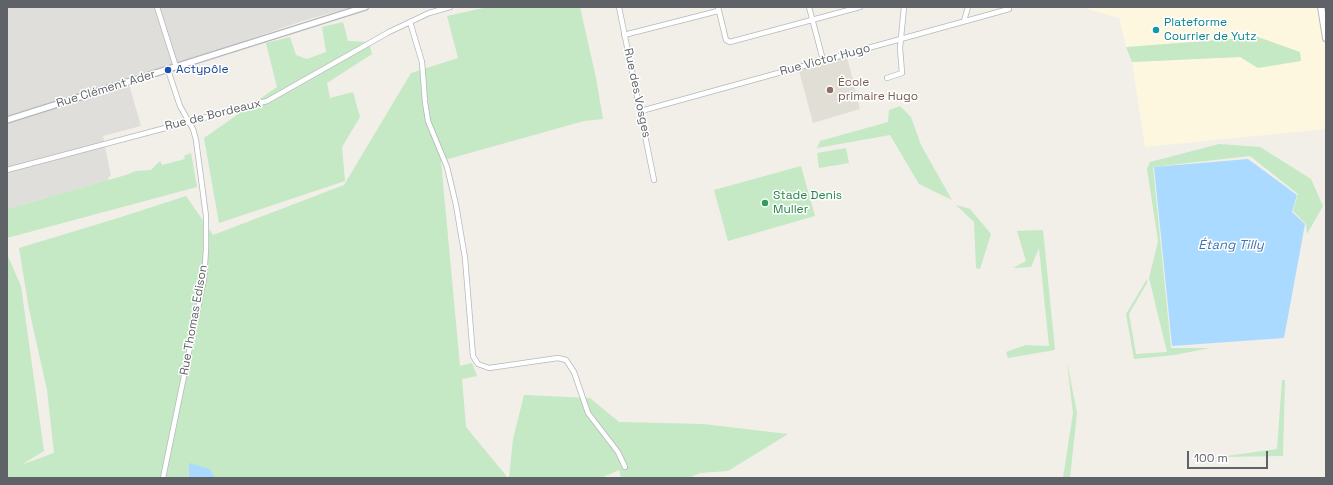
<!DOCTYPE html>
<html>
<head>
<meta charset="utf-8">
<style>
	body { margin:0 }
	#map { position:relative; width:1333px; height:485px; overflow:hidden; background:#f1efe8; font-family:"Space Grotesk",sans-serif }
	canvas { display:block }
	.frame { position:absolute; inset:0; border:8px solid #5f6368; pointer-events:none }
	.scale { position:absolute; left:1187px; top:451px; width:81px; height:18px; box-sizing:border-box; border:2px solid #5f6368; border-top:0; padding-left:5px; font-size:12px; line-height:14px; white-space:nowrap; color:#5f6368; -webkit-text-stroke:3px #fff; paint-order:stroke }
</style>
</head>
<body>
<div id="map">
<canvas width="1333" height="485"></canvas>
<div class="frame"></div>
<div class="scale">100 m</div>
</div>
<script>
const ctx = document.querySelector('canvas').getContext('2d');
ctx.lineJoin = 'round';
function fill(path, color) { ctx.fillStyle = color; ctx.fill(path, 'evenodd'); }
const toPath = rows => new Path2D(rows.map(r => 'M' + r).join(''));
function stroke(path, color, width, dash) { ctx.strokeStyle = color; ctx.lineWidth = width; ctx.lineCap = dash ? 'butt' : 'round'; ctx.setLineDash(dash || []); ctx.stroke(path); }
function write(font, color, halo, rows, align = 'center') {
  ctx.font = font + ' "Space Grotesk",sans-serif'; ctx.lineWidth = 3; ctx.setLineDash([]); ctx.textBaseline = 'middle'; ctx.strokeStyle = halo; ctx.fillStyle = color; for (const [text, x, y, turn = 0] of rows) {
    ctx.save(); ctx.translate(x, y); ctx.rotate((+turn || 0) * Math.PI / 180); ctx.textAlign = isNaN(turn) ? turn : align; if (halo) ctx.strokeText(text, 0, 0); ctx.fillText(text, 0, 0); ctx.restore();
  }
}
fill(toPath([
	[1081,7,1326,7,1326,129,1145,147,1132,62,1240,57,1258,68,1258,37,1126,47,1119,18]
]), '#fef7e0');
fill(toPath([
	[7,7,353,7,302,21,199,57,127,77,141,126,103,136,111,176,108,177,109,180,7,209]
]), '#e0deda');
fill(toPath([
	[847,57,860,109,813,123,799,71]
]), '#e1ded6');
fill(toPath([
	[488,7,580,7,596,78,603,119,584,121,441,161,460,366,472,363,477,376,462,379,466,427,508,478,7,478,7,254,21,286,44,451,21,465,54,453,47,390,29,309,19,248,115,219,186,196,213,235,344,185,411,73,458,58,447,16],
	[343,22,348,41,369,42,372,54,327,83,330,98,353,92,360,117,342,147,345,181,219,223,204,138,277,87,266,43,290,37,296,55,307,59,326,52,322,27],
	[1258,37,1300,52,1301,61,1258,68,1240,57,1132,62,1126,47],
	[900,106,911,117,921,145,952,200,919,184,890,135,817,148,820,141,888,122,889,110],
	[1219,144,1260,147,1311,179,1323,206,1307,234,1306,224,1293,211,1298,194,1250,156,1153,167,1171,348,1210,348,1174,355,1134,359,1126,314,1147,279,1147,283,1129,314,1136,354,1167,352,1149,278,1158,241,1147,169,1150,162],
	[846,148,849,163,819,168,817,153],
	[191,153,197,187,7,238,7,209,126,175,136,171,151,170,160,161,162,165,185,159,184,156],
	[801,166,815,216,728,241,714,190],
	[956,205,970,209,991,234,980,269,976,268,974,222],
	[1043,230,1055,350,1008,358,1006,352,1026,345,1049,346,1039,248,1031,267,1013,268,1026,261,1017,231],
	[1067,362,1077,413,1070,478,1063,478,1073,413],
	[1282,380,1285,380,1283,456,1219,457,1277,449],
	[524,395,590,398,619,422,703,424,788,434,728,471,700,473,689,478,621,478,619,470,601,478,509,478,513,439]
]), '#c5e8c5');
fill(toPath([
	[1248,159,1297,195,1292,212,1305,224,1284,338,1172,346,1154,167],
	[189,463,210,469,215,478,189,478]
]), '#aadaff');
const minor = toPath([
	[157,7,176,67],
	[619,7,654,180],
	[718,7,726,40,730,42,860,7],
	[809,7,823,60],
	[964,21,968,7],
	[410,22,422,62,425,102,428,121,447,167,456,205,465,258,473,356,478,364,489,368,558,358,566,360,574,372,588,413,618,452,625,467],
	[624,35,718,11],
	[887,78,902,73,900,48,904,7],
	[641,111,1009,9],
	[7,170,267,101,389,32,429,13,450,7],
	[163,478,204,279,206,249,206,216,196,140,193,129,180,106,168,70]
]);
const tertiary = toPath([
	[7,120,365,7]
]);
const secondary = toPath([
	[1321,7,1326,38]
]);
stroke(minor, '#b5b8bc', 6);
stroke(tertiary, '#b5b8bc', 8);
stroke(secondary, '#b6babf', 8);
stroke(minor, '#fff', 4.5);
stroke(tertiary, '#fff', 5.5);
stroke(secondary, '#fff', 6);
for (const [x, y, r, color] of [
	[1156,30,4,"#0f9aa8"],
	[168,70,4,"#1a4fb4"],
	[830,90,4,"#8d6e63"],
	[765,203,4,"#2e9e5b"]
]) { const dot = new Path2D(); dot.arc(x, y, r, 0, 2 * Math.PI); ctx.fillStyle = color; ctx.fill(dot); stroke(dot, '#fff', 1.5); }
write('12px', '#0d838f', '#fff', [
	["Plateforme",1164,23],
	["Courrier de Yutz",1164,37]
], 'left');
write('12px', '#5f6368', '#fff', [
	["Rue Victor Hugo",825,60,-15],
	["Rue Clément Ader",106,89,-17],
	["Rue des Vosges",637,93,78],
	["Rue de Bordeaux",213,115,-14],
	["Rue Thomas Edison",194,320,-80]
]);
write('12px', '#164399', '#fff', [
	["Actypôle",176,70]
], 'left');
write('12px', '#785e54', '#fff', [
	["École",838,83],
	["primaire Hugo",838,97]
], 'left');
write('12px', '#27864d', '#fff', [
	["Stade Denis",773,196],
	["Muller",773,210]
], 'left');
write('italic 13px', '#4174aa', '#fff', [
	["Étang Tilly",1231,245]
]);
</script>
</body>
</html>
